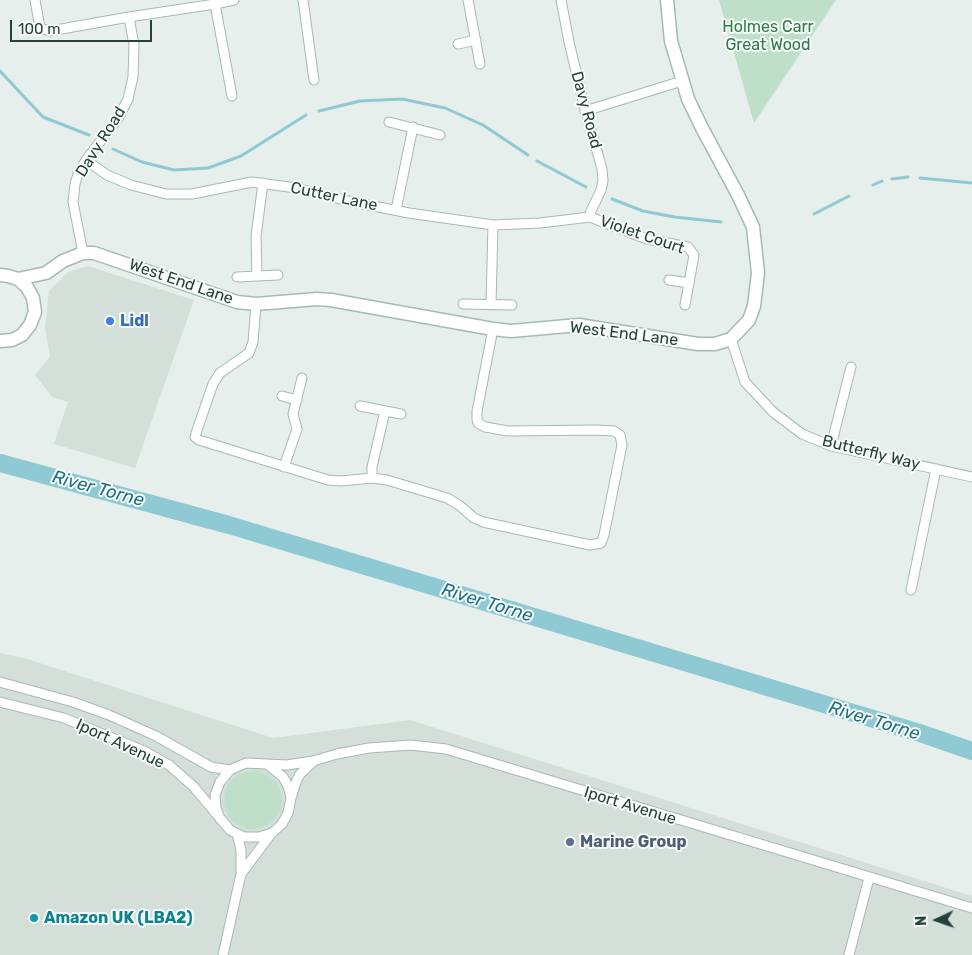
<!DOCTYPE html>
<html>
<head>
<meta charset="utf-8">
<style>
	body { margin:0 }
	#map { position:relative; width:972px; height:955px; overflow:hidden; background:#e6efeb; font-family:Rubik,sans-serif }
	canvas { display:block }
	.north { position:absolute; left:912px; top:895px; width:50px; height:50px; -webkit-text-stroke:4px #f7fbf9; paint-order:stroke; rotate:267deg; font-size:14px; font-weight:700; line-height:20px; text-align:center; color:#24423a }
	.north::after { content:''; display:block; margin:auto; width:18px; height:22px; background:#24423a; clip-path:polygon(50% 0,100% 100%,50% 72%,0 100%) }
	.scale { position:absolute; left:10px; top:20px; width:142px; height:22px; box-sizing:border-box; border:2px solid #24423a; border-top:0; padding-left:6px; font-size:15px; line-height:18px; white-space:nowrap; color:#24423a; -webkit-text-stroke:4px #f7fbf9; paint-order:stroke }
</style>
</head>
<body>
<div id="map">
<canvas width="972" height="955"></canvas>
<div class="north">N</div>
<div class="scale">100 m</div>
</div>
<script>
const ctx = document.querySelector('canvas').getContext('2d');
ctx.lineJoin = 'round';
function fill(path, color) { ctx.fillStyle = color; ctx.fill(path, 'evenodd'); }
const toPath = rows => new Path2D(rows.map(r => 'M' + r).join(''));
function stroke(path, color, width, dash) { ctx.strokeStyle = color; ctx.lineWidth = width; ctx.lineCap = dash ? 'butt' : 'round'; ctx.setLineDash(dash || []); ctx.stroke(path); }
function write(font, color, halo, rows, align = 'center') {
  ctx.font = font + ' Rubik,sans-serif'; ctx.lineWidth = 4; ctx.setLineDash([]); ctx.textBaseline = 'middle'; ctx.strokeStyle = halo; ctx.fillStyle = color; for (const [text, x, y, turn = 0] of rows) {
    ctx.save(); ctx.translate(x, y); ctx.rotate((+turn || 0) * Math.PI / 180); ctx.textAlign = isNaN(turn) ? turn : align; if (halo) ctx.strokeText(text, 0, 0); ctx.fillText(text, 0, 0); ctx.restore();
  }
}
fill(toPath([
	[88,266,194,300,135,468,54,444,68,402,52,397,35,375,50,357,45,327,49,291,68,272],
	[0,653,24,658,273,738,410,720,972,896,972,955,0,955]
]), '#d4dfda');
fill(toPath([
	[719,0,836,0,754,123],
	'224 800a29 29 0 1 1 58 0a29 29 0 1 1-58 0Z'
]), '#bfe0c8');
stroke(toPath([
	[0,71,43,117,89,135],
	[319,111,360,101,402,99,445,108,483,125,528,155],
	[113,149,142,162,174,170,208,168,241,156,306,115],
	[537,161,586,187],
	[920,178,972,183],
	[892,179,908,177],
	[873,185,882,181],
	[612,199,643,211,675,217,721,222],
	[814,214,849,196]
]), '#8ec9d4', 3);
stroke(toPath([
	[0,463,229,525,920,733,972,751]
]), '#8ec9d4', 18);
const street = toPath([
	[35,0,40,28,50,31,129,17],
	[303,0,314,80],
	[468,0,480,64],
	[561,0,569,42,583,101,602,169,603,181,601,190,591,211,590,217],
	[215,4,232,96],
	[458,44,476,40],
	[585,111,682,81],
	[389,122,440,135],
	[86,160,107,175,131,185,166,194,192,194,252,182,296,188,348,201,409,213,493,225,540,223,590,217,647,239,688,247,694,255,685,305],
	[396,210,413,127],
	[83,253,73,202,75,184,78,174,86,160,119,117,128,99,133,77,134,45,129,17,215,4,234,0],
	[257,276,256,236,263,183],
	[237,277,278,275],
	[669,280,689,283],
	[256,304,253,342,249,353,220,373,213,384,196,433,195,437,199,440,328,480,341,481,372,478,387,480,447,498,459,505,474,518,483,522,590,545,601,543,604,535,622,445,620,435,614,431,596,430,508,431,485,427,478,423,477,419,477,411,493,329],
	[463,304,512,305],
	[491,304,493,225],
	[731,339,745,382,773,412,802,434,831,446,972,477],
	[282,396,297,400],
	[360,406,401,414],
	[831,446,851,367],
	[284,467,297,429,293,414,302,378],
	[372,478,372,467,385,411],
	[911,590,936,469],
	[0,682,73,702,109,715,156,736,211,767,230,770],
	[0,702,64,718,144,751,169,765,193,786,230,830,244,837,259,837,272,833,282,824,288,813,291,798,296,782,300,774,313,762],
	[267,764,283,777,288,786,291,797],
	[220,819,216,808,215,795,220,782,230,770,246,763,287,765,313,761,337,754,369,748,411,745,446,749,972,908],
	[241,874,271,834],
	[223,955,241,874,241,850,237,834],
	[849,955,869,878]
]);
const secondary = toPath([
	[0,275,8,276,18,279,27,287,33,298,35,312,30,325,22,335,12,340,0,341],
	[18,279,46,273,63,261,83,253,94,253,237,302,256,304,317,299,331,300,493,329,511,331,579,325,698,344,715,344,731,339,749,320,754,306,758,273,753,227,738,195,702,128,688,99,671,41,667,0]
]);
stroke(street, '#a8b8b2', 11);
stroke(secondary, '#a4bbb3', 15);
stroke(street, '#fff', 9);
stroke(secondary, '#fff', 12);
for (const [x, y, r, color] of [
	[110,321,5,"#3f7fe0"],
	[570,842,5,"#5c6f8a"],
	[34,918,5,"#0f9aa8"]
]) { const dot = new Path2D(); dot.arc(x, y, r, 0, 2 * Math.PI); ctx.fillStyle = color; ctx.fill(dot); stroke(dot, '#f7fbf9', 2); }
write('16px', '#2d7a4b', '#f7fbf9', [
	["Holmes Carr",768,27],
	["Great Wood",768,45]
]);
write('16px', '#24423a', '#f7fbf9', [
	["Davy Road",586,110,75],
	["Davy Road",101,142,-58],
	["Cutter Lane",334,197,12],
	["Violet Court",642,235,19],
	["West End Lane",181,282,19],
	["West End Lane",624,334,7],
	["Butterfly Way",871,453,14],
	["Iport Avenue",120,744,25],
	["Iport Avenue",630,806,17]
]);
write('bold 16px', '#366cbe', '#f7fbf9', [
	["Lidl",120,321]
], 'left');
write('bold 16px', '#4e5e75', '#f7fbf9', [
	["Marine Group",580,842]
], 'left');
write('bold 16px', '#0d838f', '#f7fbf9', [
	["Amazon UK (LBA2)",44,918]
], 'left');
write('italic 18px', '#1c6f80', '#f7fbf9', [
	["River Torne",98,489,15],
	["River Torne",487,603,17],
	["River Torne",874,721,17]
]);
</script>
</body>
</html>
